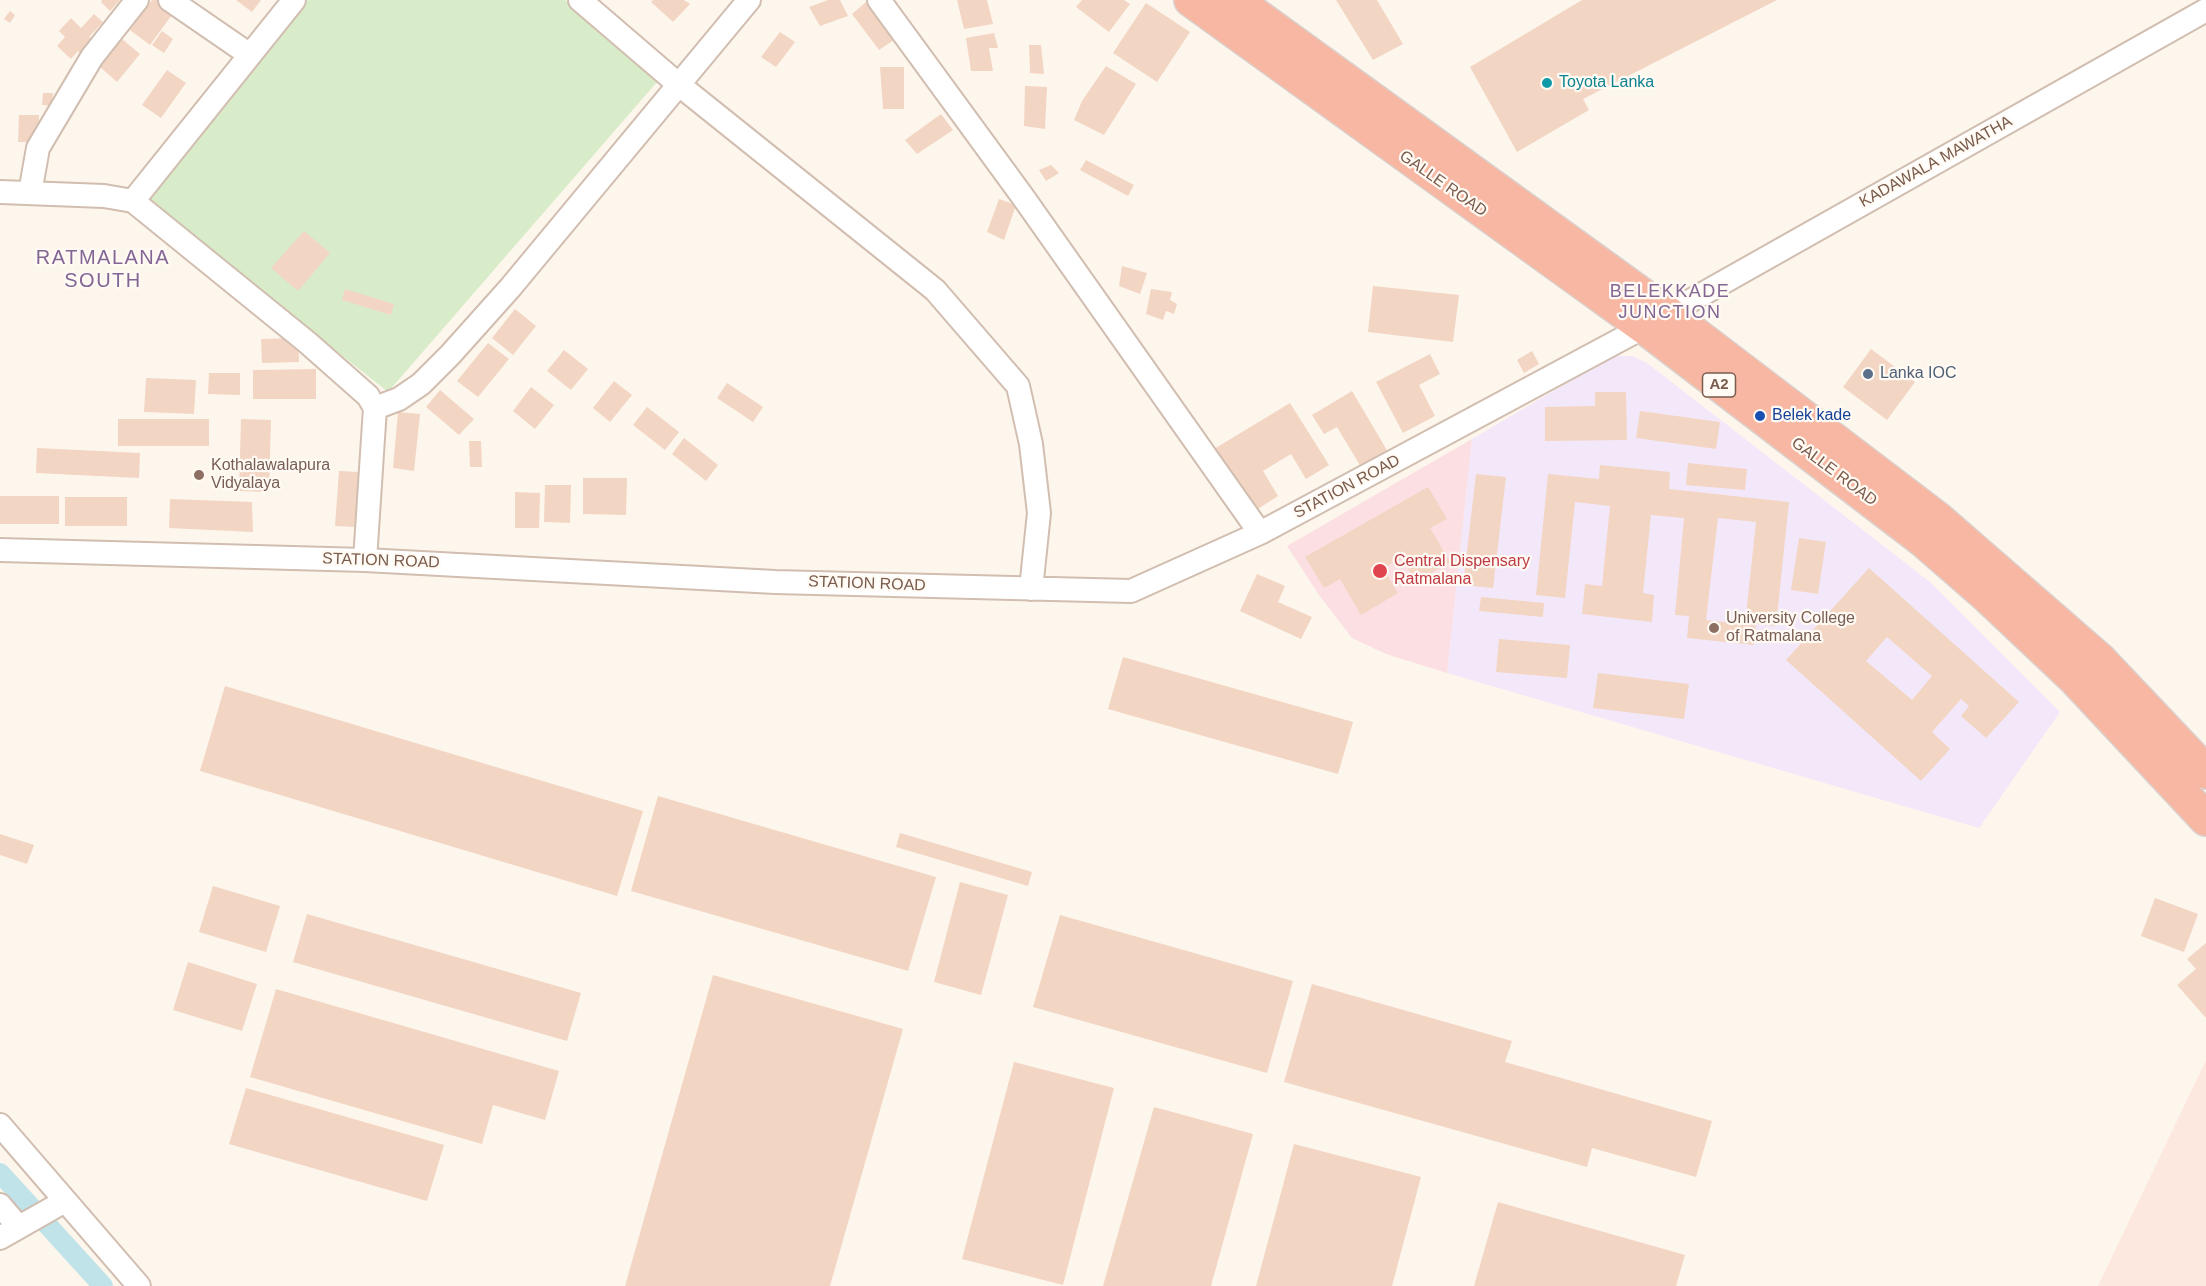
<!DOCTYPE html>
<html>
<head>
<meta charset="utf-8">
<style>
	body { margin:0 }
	canvas { display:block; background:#fdf6ec }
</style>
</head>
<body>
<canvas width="2206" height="1286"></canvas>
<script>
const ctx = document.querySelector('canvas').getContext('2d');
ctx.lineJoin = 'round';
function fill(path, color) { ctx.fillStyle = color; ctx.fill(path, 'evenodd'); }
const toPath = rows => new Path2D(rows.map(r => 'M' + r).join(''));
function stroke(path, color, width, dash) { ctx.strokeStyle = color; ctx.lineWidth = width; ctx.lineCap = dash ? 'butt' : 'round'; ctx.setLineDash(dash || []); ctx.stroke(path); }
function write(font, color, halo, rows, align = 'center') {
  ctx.font = font + ' Helvetica,sans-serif'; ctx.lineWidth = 4.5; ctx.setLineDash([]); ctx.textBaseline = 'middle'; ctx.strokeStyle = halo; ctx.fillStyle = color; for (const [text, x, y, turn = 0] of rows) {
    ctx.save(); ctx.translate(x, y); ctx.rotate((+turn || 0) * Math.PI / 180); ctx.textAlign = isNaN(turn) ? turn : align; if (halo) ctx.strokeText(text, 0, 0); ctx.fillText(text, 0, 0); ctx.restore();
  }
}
fill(toPath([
	[2206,1060,2206,1286,2098,1286]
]), '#fde8e0');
fill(toPath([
	[1613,356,1632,356,1647,363,1930,582,2060,712,1979,828,1447,673,1472,439]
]), '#f3e8fa');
fill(toPath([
	[1472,439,1447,673,1386,654,1352,638,1319,595,1287,546]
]), '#fbdfe3');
fill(toPath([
	[308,0,565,0,657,82,388,392,143,198]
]), '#d8ecc9');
stroke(toPath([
	[0,1173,103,1286]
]), '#bfe3e8', 20);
fill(toPath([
	[102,0,120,0,110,11,101,2],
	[152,0,157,0,174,12,150,45,130,30],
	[236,0,261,0,252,12],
	[653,0,684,0,690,4,673,22,651,2],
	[828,0,840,0,848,16,820,26,809,7],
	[957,0,987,0,993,24,964,29],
	[1082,0,1124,0,1130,4,1109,32,1076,7],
	[1336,0,1377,0,1403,44,1373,60],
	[1582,0,1777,0,1583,99,1589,110,1517,152,1470,67],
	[866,2,894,40,879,50,852,14],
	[1146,3,1190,32,1157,82,1113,53],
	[10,11,15,15,10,23,4,19],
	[94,14,103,22,89,37,96,43,83,56,78,51,71,59,57,46,65,37,59,31,71,18,81,28],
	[162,31,173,39,164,53,152,45],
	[780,32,795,42,776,67,761,57],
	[994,33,998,48,989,48,993,71,971,71,966,38],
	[122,39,140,54,117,82,99,66],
	[1029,45,1041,45,1044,74,1030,73],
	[1106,66,1136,84,1104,135,1074,120,1082,101],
	[880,67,904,67,904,109,883,109],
	[167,70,186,83,161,118,142,105],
	[1025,86,1047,87,1045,129,1024,126],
	[43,93,53,93,52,106,42,105],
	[941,114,953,130,917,154,905,140],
	[19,115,39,115,38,142,18,142],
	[1086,160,1134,185,1128,196,1080,170],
	[1051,165,1059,173,1046,181,1039,170],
	[999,199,1016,205,1004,240,987,232],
	[304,231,330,253,298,291,271,268],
	[1122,266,1147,273,1140,294,1119,286],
	[1373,286,1459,295,1453,342,1368,332],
	[345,289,394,304,391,315,342,300],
	[1151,289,1172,292,1170,300,1177,304,1174,314,1166,311,1163,320,1146,314],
	[515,309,536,326,513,355,492,338],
	[298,338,299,362,262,363,261,339],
	[488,343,509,359,478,397,457,381],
	[1871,349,1915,382,1887,420,1843,387],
	[564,350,588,369,571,390,547,371],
	[1532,351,1539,364,1524,373,1517,360],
	[1430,354,1440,374,1419,385,1435,416,1403,433,1376,382],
	[316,369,316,399,253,399,253,370],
	[209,373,240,373,240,395,208,394],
	[146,378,196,380,194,414,144,412],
	[614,381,632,395,610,422,593,408],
	[727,383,763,407,753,422,717,398],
	[531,387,554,405,535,429,513,411],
	[440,390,474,419,459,435,426,407],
	[1352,391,1388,452,1361,467,1337,427,1324,434,1312,415],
	[1595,392,1626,392,1627,440,1545,441,1545,407,1595,406],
	[1290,403,1329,465,1306,479,1291,454,1263,471,1278,496,1253,512,1214,449],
	[647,407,679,432,665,450,633,425],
	[1640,411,1720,422,1716,449,1636,438],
	[398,412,420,414,414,471,393,468],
	[118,419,209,419,209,446,118,446],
	[241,419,271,420,269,492,239,491],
	[684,438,718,465,706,481,672,454],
	[469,441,481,441,482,467,470,467],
	[37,448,140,453,139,478,36,473],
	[1688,463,1747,469,1745,490,1686,485],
	[1600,465,1670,472,1669,489,1789,502,1776,626,1756,624,1754,645,1687,638,1689,616,1675,615,1684,518,1651,515,1643,593,1654,595,1652,622,1582,614,1585,584,1602,586,1610,506,1575,502,1565,598,1536,595,1548,474,1599,479],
	[1718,518,1756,522,1745,624,1706,620],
	[339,471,359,472,356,527,335,526],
	[1476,474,1506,477,1493,588,1463,585],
	[583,478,627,478,626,515,583,514],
	[545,485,571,485,570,523,544,522],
	[1428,487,1447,519,1430,528,1450,562,1416,582,1402,558,1383,568,1398,593,1361,615,1340,579,1324,588,1305,557],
	[515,492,540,493,539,528,515,528],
	[0,496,59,496,59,524,0,524],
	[65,497,127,497,127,526,65,526],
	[170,499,252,502,253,532,169,528],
	[1799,538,1826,542,1818,594,1791,590],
	[1869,568,2019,702,1986,738,1961,716,1969,706,1961,699,1932,732,1950,749,1921,781,1786,660],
	[1887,637,1932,676,1912,700,1866,661],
	[1257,574,1285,586,1278,602,1312,617,1301,639,1240,611],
	[1481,597,1544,603,1543,617,1479,611],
	[1499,639,1570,645,1567,678,1496,672],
	[1123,657,1353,722,1338,774,1108,709],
	[1598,673,1689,684,1684,719,1593,708],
	[225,686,643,811,617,896,200,771],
	[658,796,936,877,908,971,631,891],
	[900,833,1032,872,1028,886,896,847],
	[0,834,34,845,27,864,0,855],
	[960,882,1008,895,981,995,934,982],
	[213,886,280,906,266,952,199,932],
	[2155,898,2198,914,2184,952,2141,936],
	[307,914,581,993,567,1041,293,962],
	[1060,915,1293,981,1267,1073,1033,1007],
	[2206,943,2206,1018,2177,985,2196,969,2187,959],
	[188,962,257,984,242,1031,173,1010],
	[713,975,903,1029,830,1286,625,1286],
	[1312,984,1512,1041,1505,1062,1712,1121,1696,1177,1592,1148,1587,1167,1284,1082],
	[276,989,559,1071,545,1120,493,1105,482,1144,250,1077],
	[1014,1062,1114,1088,1063,1285,962,1259],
	[246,1088,444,1145,427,1201,229,1144],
	[1154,1107,1253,1134,1211,1286,1103,1286],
	[1294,1144,1421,1177,1392,1286,1256,1286],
	[1498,1202,1685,1255,1676,1286,1474,1286]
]), '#f3d5c3');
const minor = toPath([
	[170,0,250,55],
	[580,0,678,84,935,290,1018,386,1031,444,1039,513,1031,589],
	[879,0,1023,197,1260,533],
	[0,192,104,196,133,201,308,343,368,396,375,408,365,560],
	[30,193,38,148,92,57,137,0],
	[133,201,294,0],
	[375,408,399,399,421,384,450,355,510,288,749,0],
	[0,550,365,560,775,582,1131,591,1260,533,1644,327,2206,10],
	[0,1125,139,1286],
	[0,1205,17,1225],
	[0,1238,65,1201]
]);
const highway = toPath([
	[1191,0,1644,327,1924,541,1986,595,2075,679,2206,819],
	[1235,0,1666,312,1938,519,2100,660,2206,772]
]);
stroke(minor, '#d1beb0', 26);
stroke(highway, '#dad1cd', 36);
stroke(minor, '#fff', 22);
stroke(highway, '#f7b7a3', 33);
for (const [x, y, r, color] of [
	[1547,83,6,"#0f9aa8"],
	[1868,374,6,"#5c6f8a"],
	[1760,416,6,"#1a4fb4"],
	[199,475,6,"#8d6e63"],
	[1380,571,8,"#e0444e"],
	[1714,628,6,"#8d6e63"]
]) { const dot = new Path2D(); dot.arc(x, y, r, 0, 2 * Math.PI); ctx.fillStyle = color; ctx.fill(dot); stroke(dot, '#fffaf3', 2); }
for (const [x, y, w] of [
	[1719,385,33]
]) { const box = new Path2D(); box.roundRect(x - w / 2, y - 12, w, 24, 4.5); ctx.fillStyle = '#fffaf3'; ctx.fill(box); stroke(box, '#7a5c4d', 1.5); }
write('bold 15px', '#7a5c4d', null, [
	["A2",1719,385]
]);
write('16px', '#0d838f', '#fffaf3', [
	["Toyota Lanka",1559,83]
], 'left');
write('16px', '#7a5c4d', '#fffaf3', [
	["KADAWALA MAWATHA",1936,162,-29],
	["GALLE ROAD",1443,184,35],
	["GALLE ROAD",1834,472,37],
	["STATION ROAD",1347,487,-28],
	["STATION ROAD",381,561,2],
	["STATION ROAD",867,584,2]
]);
write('16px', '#4e5e75', '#fffaf3', [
	["Lanka IOC",1880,374]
], 'left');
write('16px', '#164399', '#fffaf3', [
	["Belek kade",1772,416]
], 'left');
write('16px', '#785e54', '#fffaf3', [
	["Kothalawalapura",211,466],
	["Vidyalaya",211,484],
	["University College",1726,619],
	["of Ratmalana",1726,637]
], 'left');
write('16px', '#be3a42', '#fffaf3', [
	["Central Dispensary",1394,562],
	["Ratmalana",1394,580]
], 'left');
ctx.letterSpacing = '1.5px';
write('18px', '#846695', '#fffaf3', [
	["BELEKKADE",1670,292],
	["JUNCTION",1670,313]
]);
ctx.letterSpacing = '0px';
ctx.letterSpacing = '1.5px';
write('20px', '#846695', '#fffaf3', [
	["RATMALANA",103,258],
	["SOUTH",103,281]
]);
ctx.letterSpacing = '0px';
</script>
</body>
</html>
